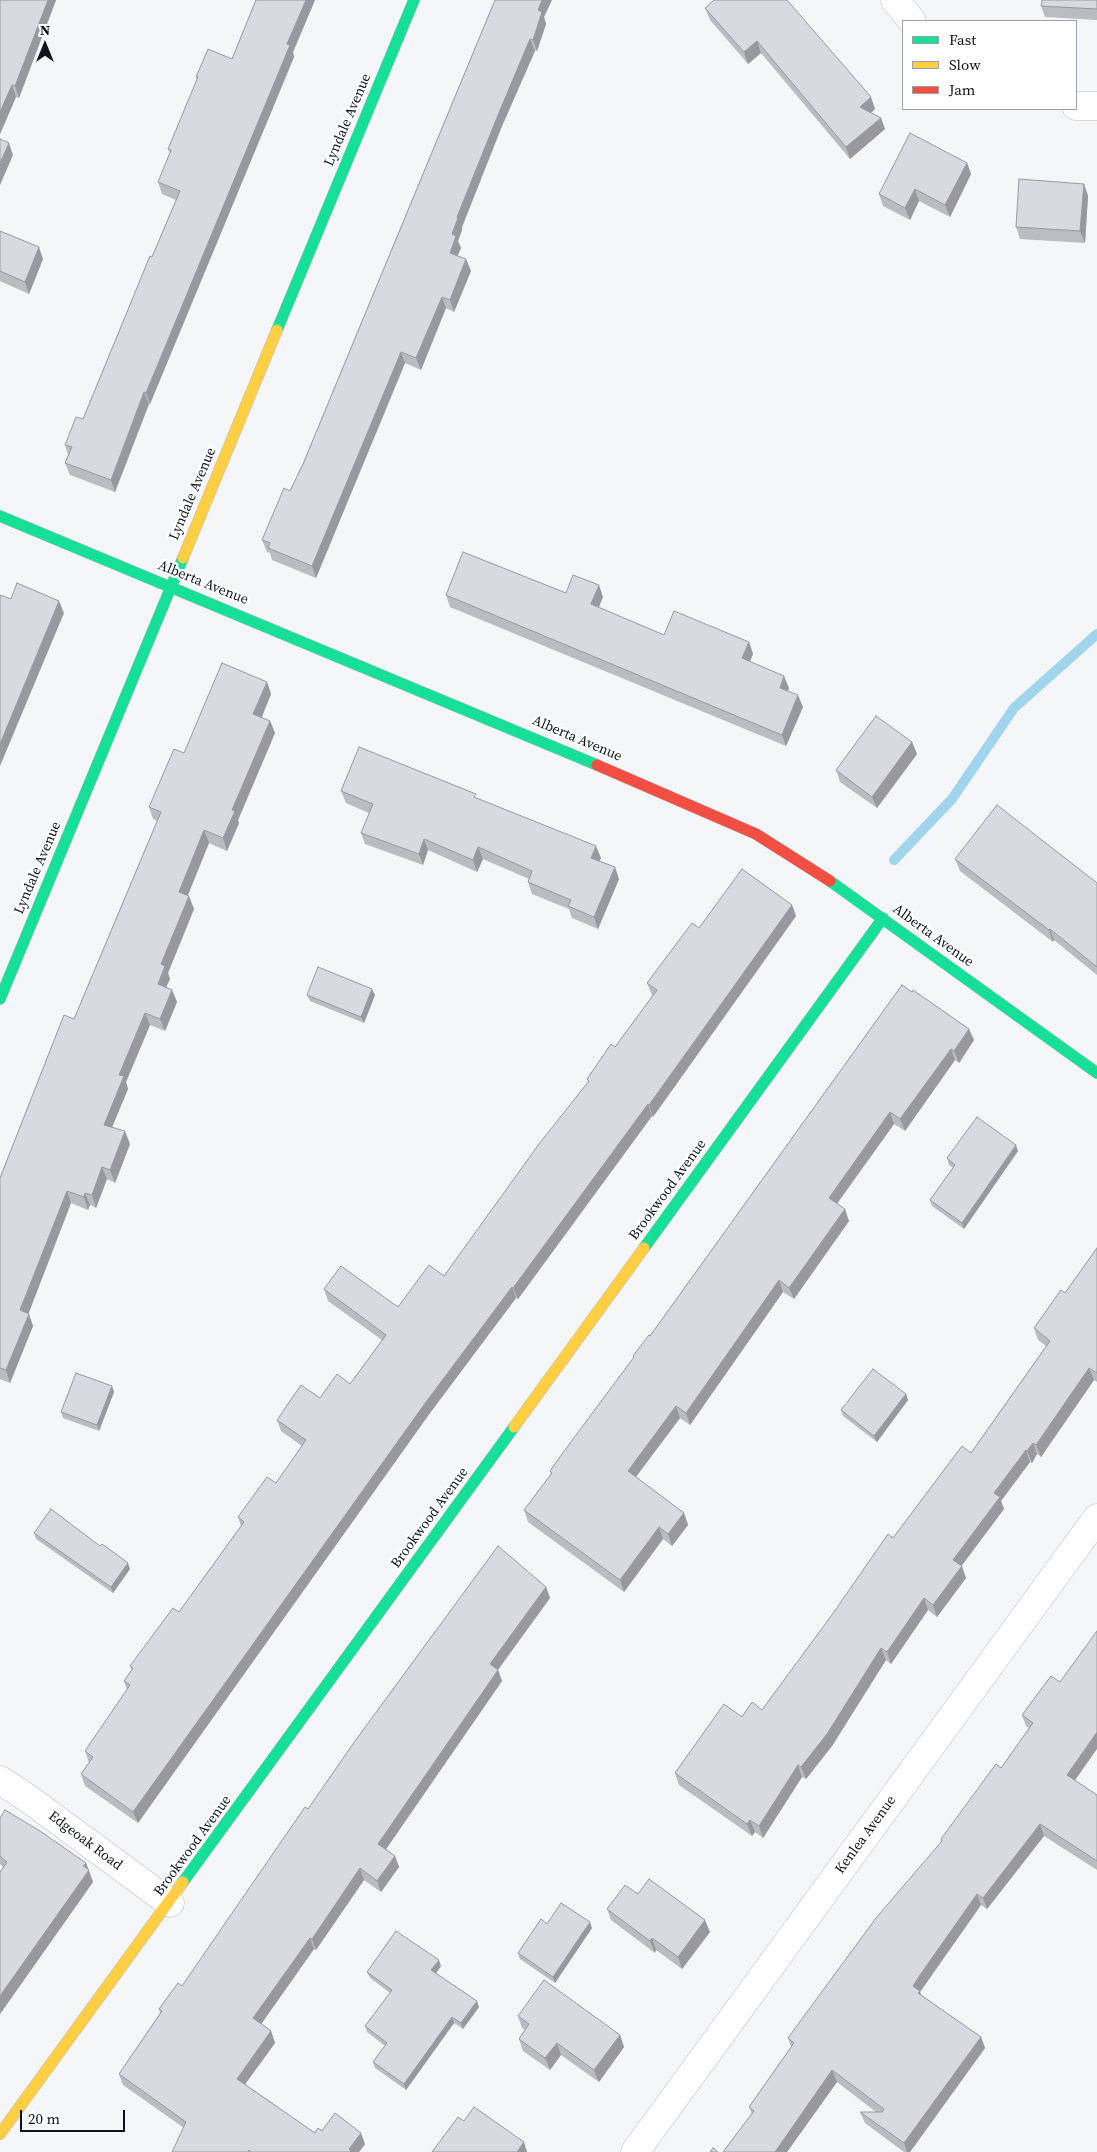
<!DOCTYPE html>
<html>
<head>
<meta charset="utf-8">
<style>
	body { margin:0 }
	#map { position:relative; width:1097px; height:2152px; overflow:hidden; background:#f5f6fa; font-family:"Source Serif 4",serif }
	canvas { display:block }
	.legend { position:absolute; left:902px; top:20px; width:175px; height:90px; box-sizing:border-box; background:#fff; border:1px solid #9fa0a5; margin:0; padding:6px 9px; list-style:none; font-size:15px; color:#0e121d }
	.legend li { display:flex; align-items:center; gap:10px; height:25px }
	.legend b { width:25px; border:1px solid #9fa0a5 }
	.north { position:absolute; left:20px; top:20px; width:50px; height:50px; -webkit-text-stroke:4px #fff; paint-order:stroke; rotate:0deg; font-size:14px; font-weight:700; line-height:20px; text-align:center; color:#0e121d }
	.north::after { content:''; display:block; margin:auto; width:18px; height:22px; background:#0e121d; clip-path:polygon(50% 0,100% 100%,50% 72%,0 100%) }
	.scale { position:absolute; left:20px; top:2110px; width:105px; height:22px; box-sizing:border-box; border:2px solid #0e121d; border-top:0; padding-left:6px; font-size:15px; line-height:18px; white-space:nowrap; color:#0e121d; -webkit-text-stroke:4px #fff; paint-order:stroke }
</style>
</head>
<body>
<div id="map">
<canvas width="1097" height="2152"></canvas>
<ul class="legend">
<li><b style="height:6px;background:#16e098"></b>Fast</li>
<li><b style="height:6px;background:#ffcf43"></b>Slow</li>
<li><b style="height:6px;background:#f24e42"></b>Jam</li>
</ul>
<div class="north">N</div>
<div class="scale">20 m</div>
</div>
<script>
const ctx = document.querySelector('canvas').getContext('2d');
ctx.lineJoin = 'round';
const toPath = rows => new Path2D(rows.map(r => 'M' + r).join(''));
function stroke(path, color, width, dash) { ctx.strokeStyle = color; ctx.lineWidth = width; ctx.lineCap = dash ? 'butt' : 'round'; ctx.setLineDash(dash || []); ctx.stroke(path); }
function fill(path, color) { ctx.fillStyle = color; ctx.fill(path, 'evenodd'); }
function write(font, color, halo, rows, align = 'center') {
  ctx.font = font + ' "Source Serif 4",serif'; ctx.lineWidth = 5; ctx.setLineDash([]); ctx.textBaseline = 'middle'; ctx.strokeStyle = halo; ctx.fillStyle = color; for (const [text, x, y, turn = 0] of rows) {
    ctx.save(); ctx.translate(x, y); ctx.rotate((+turn || 0) * Math.PI / 180); ctx.textAlign = isNaN(turn) ? turn : align; if (halo) ctx.strokeText(text, 0, 0); ctx.fillText(text, 0, 0); ctx.restore();
  }
}
stroke(toPath([
	[894,860,952,799,1014,708,1097,634]
]), '#a1d5ed', 10);
const street = toPath([
	[895,0,912,21],
	[1076,106,1097,106],
	[0,1780,26,1797,170,1903],
	[635,2152,1097,1518]
]);
const fast = toPath([
	[277,330,414,0],
	[0,516,597,765],
	[830,881,1097,1073],
	[0,999,183,558],
	[644,1248,883,918],
	[183,1882,514,1427]
]);
const slow = toPath([
	[183,558,277,330],
	[514,1427,644,1248],
	[0,2134,183,1882]
]);
const jam = toPath([
	[597,765,756,834,830,881]
]);
stroke(street, '#babdc4', 29);
stroke(fast, '#babdc4', 12);
stroke(slow, '#babdc4', 12);
stroke(jam, '#babdc4', 12);
stroke(street, '#fefefe', 28);
stroke(fast, '#16e098', 11);
stroke(slow, '#ffcf43', 11);
stroke(jam, '#f24e42', 11);
fill(toPath([
	[0,0,56,0,19,98,16,97,0,134],
	[256,0,315,0,293,52,294,57,150,404,149,404,115,492,70,475,65,463,68,455,65,445,83,419,176,200,162,194,158,182,170,153,168,149,197,80,196,77,232,59],
	[495,0,544,17,546,24,537,51,535,51,502,126,462,227,462,230,458,241,461,248,457,256,466,259,471,271,454,312,446,308,421,370,405,363,316,578,272,560,270,553,267,552,262,540,290,491,303,464],
	[1097,0,1097,20,1045,17,1041,6],
	[705,8,875,109,871,113,881,118,885,129,850,159,761,53,748,64,710,20],
	[967,163,971,174,950,217,919,201,910,220,883,206,879,194],
	[1084,184,1088,196,1085,243,1020,239,1016,227],
	[0,231,43,259,29,294,0,281],
	[566,593,603,597,598,608,664,635,749,642,753,654,750,662,789,688,788,691,803,707,786,746,450,607,446,595],
	[267,682,271,694,262,717,270,721,275,733,238,820,239,823,227,851,209,843,187,896,194,909,168,973,170,979,166,987,172,990,177,1002,165,1031,150,1025,126,1082,128,1089,112,1127,130,1144,115,1183,107,1179,96,1208,90,1205,88,1210,71,1203,28,1313,33,1326,10,1383,0,1379,0,1178,74,1019,157,821,153,819,149,807,184,753],
	[912,742,917,754,877,808,840,782,836,770],
	[341,791,477,798,601,858,599,861,619,879,598,929,572,918,569,909,532,894,528,882,529,879,483,859,477,872,428,850,423,865,365,844,361,833,369,813,346,803],
	[955,859,1097,883,1097,975,1054,940,1053,942,960,871],
	[792,905,796,916,653,1117,652,1116,518,1299,516,1298,430,1413,138,1823,85,1786,81,1774,89,1763,85,1751,127,1690,124,1681,132,1670,130,1666,179,1612,241,1526,238,1517,276,1483,302,1446,281,1431,277,1420,350,1384,382,1340,328,1301,324,1289,398,1307,444,1276,588,1082,587,1079,615,1047,653,995,652,995,647,983,699,928],
	[902,985,974,1040,959,1063,955,1060,905,1131,894,1124,837,1204,849,1221,794,1299,783,1292,690,1425,680,1418,636,1477,684,1513,688,1525,672,1546,663,1539,624,1592,528,1522,524,1510,551,1474,550,1471,634,1358,633,1356,650,1336],
	[307,995,375,995,364,1023,310,1001],
	[1018,1151,964,1229,932,1206,930,1200,953,1168,949,1165,947,1158],
	[1097,1248,1097,1382,1094,1380,1041,1457,1037,1454,1032,1463,1030,1462,1001,1501,1004,1509,961,1566,966,1578,937,1617,928,1610,891,1664,886,1660,832,1746,806,1779,802,1777,763,1838,755,1832,752,1836,679,1785,675,1773,742,1717,762,1710,893,1538,971,1453,1046,1346,1038,1340,1034,1328,1065,1293],
	[112,1386,114,1392,99,1431,63,1418,61,1412],
	[906,1394,908,1400,877,1442,843,1416,841,1410],
	[34,1533,130,1569,113,1593,36,1539],
	[546,1587,550,1598,498,1670,502,1681,386,1849,395,1856,399,1867,381,1892,364,1880,316,1950,314,1949,261,2024,271,2031,275,2043,245,2084,315,2133,322,2131,365,2144,359,2152,172,2152,184,2128,123,2085,119,2074,160,2013,159,2009,182,1986,308,1809],
	[1051,1676,1075,1780,1097,1795,1097,1870,1044,1836,987,1909,981,1905,920,1992,921,1995,981,2037,985,2048,910,2152,904,2152,865,2123,860,2112,876,2112,837,2082,787,2152,723,2152,752,2114,749,2107,791,2047,788,2038,941,1842,941,1839,1001,1768,1029,1728,1026,1726,1022,1715],
	[0,1818,86,1863,93,1882,0,2014,0,1872,3,1867,0,1864],
	[638,1894,710,1932,682,1969,656,1950,655,1953,611,1920,607,1909],
	[547,1924,592,1928,555,1983,520,1959,518,1953],
	[441,1966,436,1973,479,2007,463,2029,454,2023,406,2090,375,2068,373,2062,385,2046,367,2032,365,2026,390,1993,370,1978,367,1972],
	[518,2016,620,2035,624,2047,599,2082,561,2055,550,2070,523,2051,519,2039,525,2030,522,2028]
]), '#bbbbc2');
fill(toPath([
	[48,0,56,0,19,98,15,86],
	[306,0,315,0,293,52,294,57,150,404,146,393,287,44],
	[542,0,552,0,544,17,546,24,537,51,533,40,538,10],
	[530,39,535,51,502,126,462,227,462,230,458,241,461,248,454,264,450,253,452,234,457,217,498,115],
	[757,41,761,53,748,64,744,52],
	[12,85,16,97,0,134,0,112],
	[871,97,875,109,864,119,860,107],
	[881,118,885,129,850,159,846,147],
	[9,143,13,155,0,185,0,163],
	[967,163,971,174,950,217,945,205],
	[1084,184,1088,196,1085,243,1080,231],
	[915,189,919,201,910,220,905,208],
	[39,247,43,259,29,294,25,282],
	[466,259,471,271,454,312,450,300],
	[442,297,446,308,421,370,416,358],
	[401,352,405,363,316,578,312,566],
	[144,392,149,404,115,492,111,480],
	[599,585,603,597,595,616,591,604],
	[59,601,64,613,0,766,0,744],
	[749,642,753,654,746,670,742,658],
	[784,676,789,688,784,699,780,688],
	[267,682,271,694,258,726,253,714],
	[798,695,803,707,786,746,782,735],
	[270,721,275,733,238,820,239,823,227,851,223,838,232,810],
	[912,742,917,754,877,808,872,797],
	[204,830,209,843,184,905,179,892],
	[424,839,428,850,423,865,419,854],
	[596,846,601,858,596,869,591,858],
	[478,847,483,859,477,872,473,860],
	[615,867,619,879,598,929,594,917],
	[189,896,194,909,168,973,170,979,162,996,158,984,161,964],
	[792,905,796,916,653,1117,649,1105],
	[1050,929,1054,940,1053,942,1049,930],
	[372,989,375,995,364,1023,361,1017],
	[172,990,177,1002,165,1031,160,1019],
	[145,1013,150,1025,126,1082,128,1089,108,1137,104,1125,119,1075],
	[969,1029,974,1040,959,1063,954,1051],
	[951,1049,955,1060,905,1131,900,1119],
	[648,1104,652,1116,518,1299,513,1288],
	[890,1112,894,1124,833,1209,829,1198],
	[125,1131,130,1144,115,1183,110,1170],
	[1016,1145,1018,1151,964,1229,962,1223],
	[102,1167,107,1179,96,1208,92,1195],
	[67,1191,71,1203,25,1323,20,1310],
	[85,1193,90,1205,88,1210,84,1197],
	[845,1209,849,1221,794,1299,789,1288],
	[779,1280,783,1292,690,1425,686,1413],
	[512,1287,516,1298,430,1413,138,1823,133,1812,426,1402],
	[29,1314,33,1326,10,1383,6,1370],
	[1089,1368,1094,1380,1041,1457,1036,1445],
	[112,1386,114,1392,99,1431,97,1425],
	[906,1394,908,1400,877,1442,874,1436],
	[676,1406,680,1418,632,1482,628,1471],
	[1033,1443,1037,1454,1032,1463,1027,1451],
	[1026,1450,1030,1462,1001,1501,1004,1509,957,1572,953,1560,994,1493],
	[684,1513,688,1525,672,1546,668,1534],
	[659,1527,663,1539,624,1592,620,1580],
	[128,1563,130,1569,113,1593,111,1587],
	[962,1566,966,1578,937,1617,933,1605],
	[546,1587,550,1598,494,1675,490,1664],
	[924,1598,928,1610,891,1664,887,1652],
	[881,1648,886,1660,832,1746,806,1779,801,1767],
	[498,1670,502,1681,382,1855,378,1844],
	[1097,1732,1097,1749,1071,1786,1067,1775],
	[798,1765,802,1777,763,1838,759,1826],
	[750,1820,755,1832,752,1836,747,1824],
	[1040,1824,1044,1836,987,1909,983,1898],
	[395,1856,399,1867,381,1892,377,1881],
	[86,1863,93,1882,0,2014,0,1996],
	[360,1868,364,1880,316,1950,312,1939],
	[977,1894,981,1905,920,1992,924,2002,913,1986,920,1975],
	[705,1920,710,1932,682,1969,678,1957],
	[590,1922,592,1928,555,1983,553,1977],
	[310,1938,314,1949,257,2030,253,2018],
	[652,1938,656,1950,655,1953,650,1941],
	[439,1960,441,1966,434,1976,431,1970],
	[477,2001,479,2007,463,2029,461,2023],
	[452,2017,454,2023,406,2090,404,2084],
	[271,2031,275,2043,241,2090,237,2079],
	[620,2035,624,2047,599,2082,594,2070],
	[981,2037,985,2048,910,2152,907,2152,904,2143],
	[557,2043,561,2055,550,2070,545,2058],
	[832,2070,837,2082,787,2152,775,2152],
	[361,2133,365,2144,359,2152,350,2152,349,2149],
	[524,2142,527,2152,517,2152]
]), '#98989e');
const building = toPath([
	[0,0,48,0,15,86,12,85,0,112,0,0],
	[256,0,306,0,287,44,290,45,146,393,144,392,111,480,65,463,72,447,65,445,76,417,83,419,150,256,152,257,180,191,158,182,171,150,168,149,198,77,196,77,208,49,232,59,256,0],
	[495,0,542,0,538,10,542,12,533,40,530,39,498,115,457,217,458,218,452,234,456,236,450,253,466,259,450,300,442,297,416,358,401,352,312,566,268,548,270,543,262,540,284,488,290,491,303,464,495,0],
	[714,0,787,0,871,97,860,107,881,118,846,147,757,41,744,52,705,8,714,0],
	[1042,0,1097,0,1097,9,1041,6,1042,0],
	[910,133,967,163,945,205,915,189,905,208,879,194,910,133],
	[0,139,9,143,0,163,0,139],
	[1019,179,1084,184,1080,231,1016,227,1019,179],
	[0,231,39,247,25,282,0,271,0,231],
	[463,552,566,593,573,575,599,585,591,604,664,635,674,611,749,642,742,658,784,676,780,688,798,695,782,735,446,595,463,552],
	[17,583,59,601,0,744,0,595,11,599,17,583],
	[222,663,267,682,253,714,270,721,232,810,235,811,223,838,204,830,179,892,189,896,161,964,165,966,158,984,172,990,160,1019,145,1013,119,1075,124,1076,104,1125,125,1131,110,1170,102,1167,92,1195,85,1193,84,1197,67,1191,20,1310,29,1314,6,1370,0,1368,0,1178,64,1015,74,1019,161,812,149,807,174,749,184,753,222,663],
	[876,716,912,742,872,797,836,770,876,716],
	[359,747,476,794,474,797,596,846,591,858,615,867,594,917,568,906,571,900,528,882,532,871,478,847,473,860,424,839,419,854,361,833,373,804,341,791,359,747],
	[997,805,1097,883,1097,967,1050,929,1049,930,955,859,997,805],
	[742,869,792,905,649,1105,648,1104,513,1288,512,1287,426,1402,133,1812,81,1774,93,1757,85,1751,130,1685,124,1681,133,1668,130,1666,173,1608,179,1612,244,1522,238,1517,267,1477,276,1483,306,1440,277,1420,301,1385,320,1398,337,1374,350,1384,386,1335,324,1289,341,1266,398,1307,429,1265,444,1276,539,1144,589,1081,587,1079,611,1044,615,1047,657,990,647,983,692,923,699,928,742,869],
	[318,967,372,989,361,1017,307,995,318,967],
	[902,985,912,992,913,990,969,1029,954,1051,951,1049,900,1119,890,1112,829,1198,845,1209,789,1288,779,1280,686,1413,676,1406,628,1471,684,1513,668,1534,659,1527,620,1580,524,1510,552,1473,550,1471,562,1454,634,1357,633,1356,649,1335,650,1336,902,985],
	[977,1117,1016,1145,962,1223,930,1200,955,1165,947,1158,977,1117],
	[1097,1248,1097,1373,1089,1368,1036,1445,1033,1443,1027,1451,1026,1450,994,1493,1000,1497,953,1560,962,1566,933,1605,924,1598,887,1652,881,1648,827,1734,801,1767,798,1765,759,1826,750,1820,747,1824,675,1773,724,1704,742,1717,752,1702,762,1710,834,1612,888,1534,893,1538,962,1446,971,1453,1050,1341,1034,1328,1061,1290,1065,1293,1097,1248],
	[873,1369,906,1394,874,1436,841,1410,873,1369],
	[76,1373,112,1386,97,1425,61,1412,76,1373],
	[51,1509,100,1546,102,1544,128,1563,111,1587,34,1533,51,1509],
	[498,1546,546,1587,490,1664,498,1670,378,1844,395,1856,377,1881,360,1868,312,1939,310,1938,253,2018,271,2031,237,2079,315,2133,318,2128,322,2131,335,2113,361,2133,349,2149,351,2151,350,2152,251,2152,249,2150,248,2152,172,2152,186,2122,119,2074,162,2011,159,2009,178,1983,182,1986,305,1807,308,1809,355,1741,498,1546],
	[1097,1631,1097,1732,1067,1775,1097,1795,1097,1861,1040,1824,983,1898,977,1894,920,1975,913,1986,920,1991,918,1993,981,2037,904,2143,860,2112,882,2112,884,2109,832,2070,775,2152,723,2152,754,2111,749,2107,794,2043,788,2038,876,1918,942,1841,941,1839,996,1764,1001,1768,1033,1723,1022,1715,1051,1676,1060,1682,1097,1631],
	[5,1810,40,1831,86,1863,83,1866,89,1870,0,1996,0,1872,7,1862,0,1856,0,1818,5,1810],
	[649,1879,705,1920,678,1957,652,1938,650,1941,607,1909,625,1885,638,1894,649,1879],
	[561,1903,590,1922,553,1977,518,1953,541,1919,547,1924,561,1903],
	[396,1931,439,1960,431,1970,477,2001,461,2023,452,2017,404,2084,373,2062,387,2043,365,2026,392,1990,367,1972,396,1931],
	[544,1980,620,2035,594,2070,557,2043,545,2058,519,2039,529,2024,518,2016,544,1980],
	[474,2107,524,2142,517,2152,432,2152,458,2117,464,2121,474,2107],
	[713,2148,718,2152,710,2152,713,2148]
]);
fill(building, '#d9d9e1');
stroke(building, '#98989e', 1);
write('14px', '#0e121d', '#fff', [
	["Lyndale Avenue",348,120,-67],
	["Lyndale Avenue",193,494,-67],
	["Alberta Avenue",203,583,22],
	["Alberta Avenue",577,739,23],
	["Lyndale Avenue",38,868,-67],
	["Alberta Avenue",933,936,36],
	["Brookwood Avenue",668,1190,-54],
	["Brookwood Avenue",430,1518,-54],
	["Kenlea Avenue",866,1835,-54],
	["Edgeoak Road",85,1841,37],
	["Brookwood Avenue",193,1846,-54]
]);
</script>
</body>
</html>
